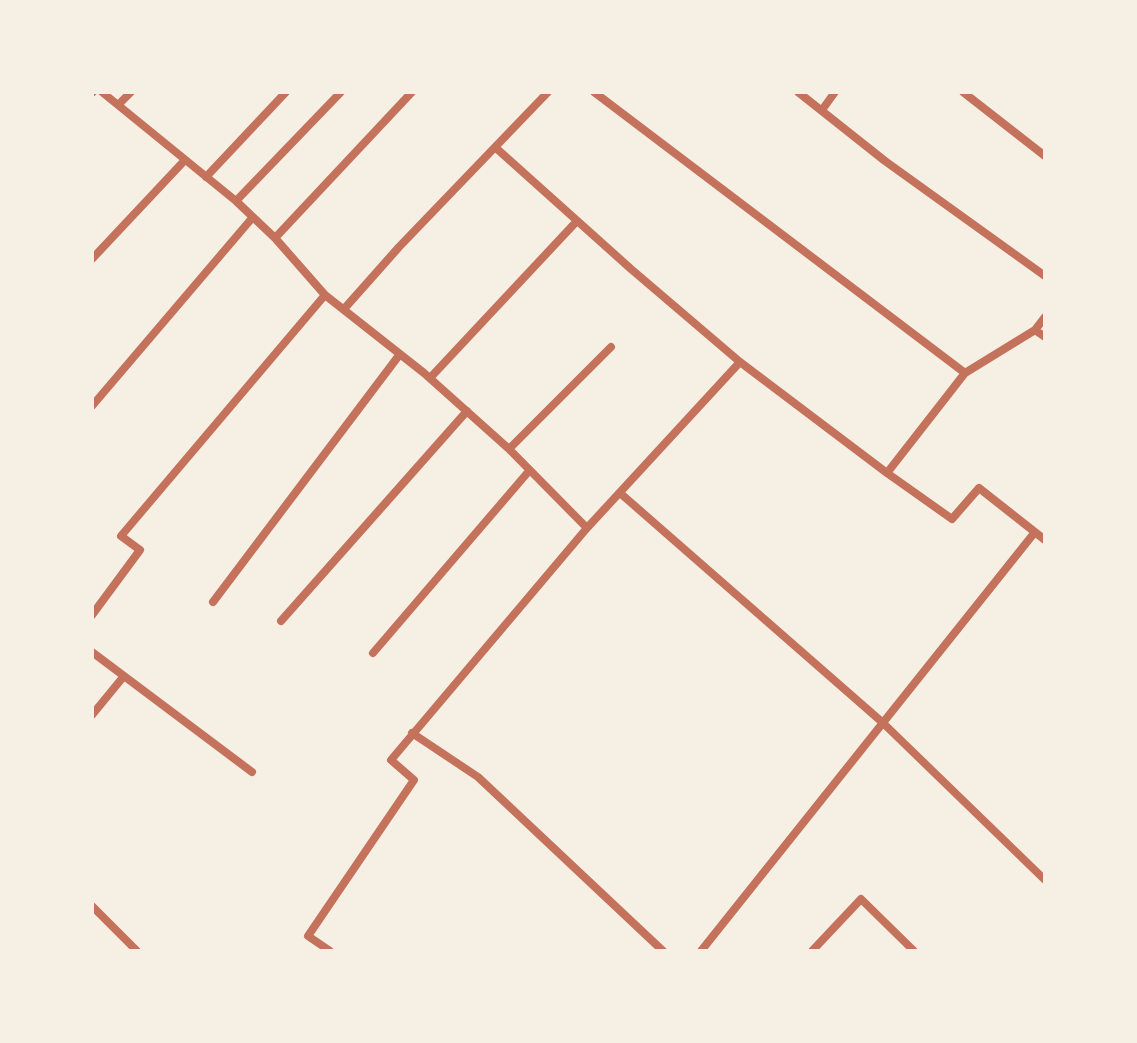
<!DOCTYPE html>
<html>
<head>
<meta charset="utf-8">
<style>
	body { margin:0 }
	#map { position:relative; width:1137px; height:1043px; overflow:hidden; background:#f6efe4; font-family:Signika,sans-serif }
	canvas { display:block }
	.frame { position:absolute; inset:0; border:94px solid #f6efe4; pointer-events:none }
</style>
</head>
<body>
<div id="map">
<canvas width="1137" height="1043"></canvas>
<div class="frame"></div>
</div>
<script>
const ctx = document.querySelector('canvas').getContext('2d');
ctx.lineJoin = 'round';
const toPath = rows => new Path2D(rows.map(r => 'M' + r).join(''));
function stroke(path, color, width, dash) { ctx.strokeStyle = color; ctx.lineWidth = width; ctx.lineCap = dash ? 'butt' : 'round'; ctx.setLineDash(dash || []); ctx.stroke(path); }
stroke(toPath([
	[102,92,236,201,275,238,325,295,424,373,509,449,587,528],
	[594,92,965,373],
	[798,92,885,161,1045,276],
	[963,92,1045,156],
	[92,93,93,92],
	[118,105,131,92],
	[822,110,835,92],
	[496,148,631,269,740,362,887,473],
	[206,177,286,92],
	[236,201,341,92],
	[275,238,412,92],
	[92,259,185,160],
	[344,309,399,247,548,92],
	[1035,330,1045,317],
	[1045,337,1035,330,965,373,887,473,952,519,979,488,1045,540],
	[430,378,576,222],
	[92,406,253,217],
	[509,449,611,347],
	[620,493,882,722,1045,880],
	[213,602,400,354],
	[92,615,140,550,121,536,325,295],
	[281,621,467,411],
	[92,652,252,772],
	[373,653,529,471],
	[92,715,124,676],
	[412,733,478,777,663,951],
	[92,906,137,951],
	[330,951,308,936,414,780,391,760,587,528,740,362],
	[701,951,1035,532],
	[812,951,861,899,914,951]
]), '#c5725c', 8);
</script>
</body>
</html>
